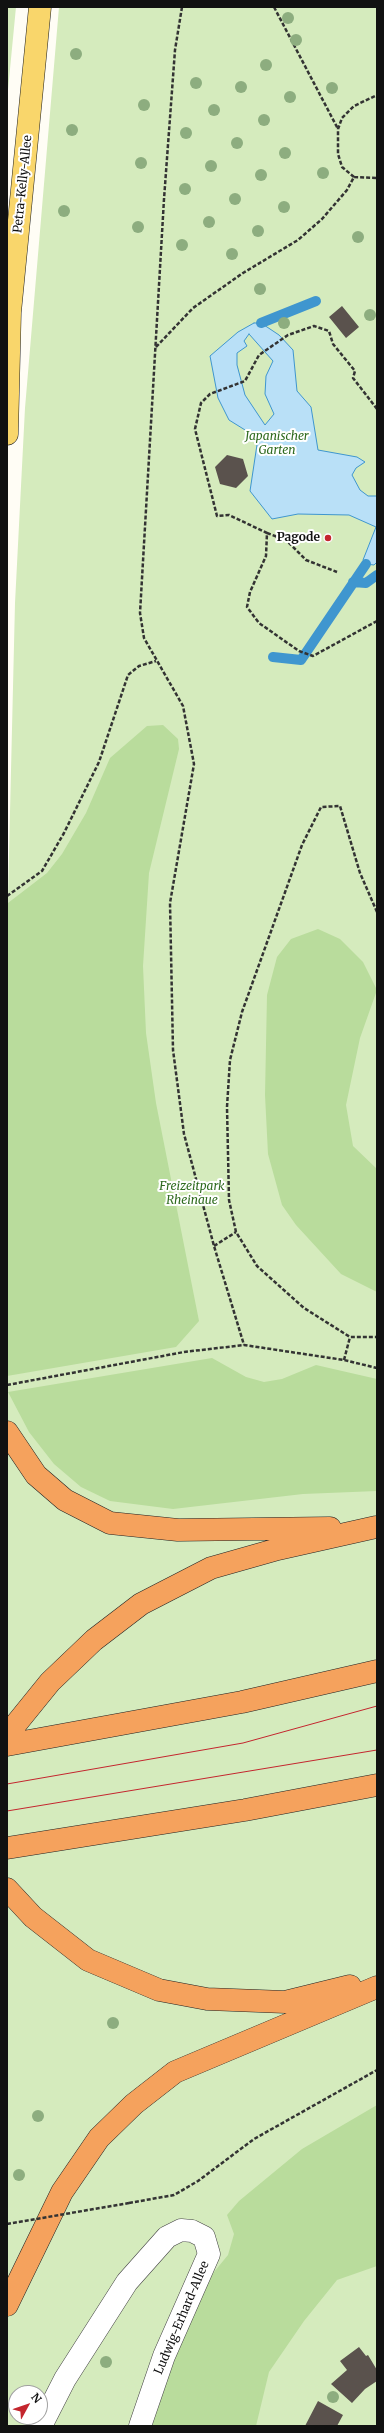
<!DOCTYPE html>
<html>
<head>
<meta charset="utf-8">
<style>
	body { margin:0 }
	#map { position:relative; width:384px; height:2433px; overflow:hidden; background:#fffdf5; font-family:Merriweather,serif }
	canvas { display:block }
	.frame { position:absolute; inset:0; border:8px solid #111; pointer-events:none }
	.north { position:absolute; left:8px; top:2385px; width:40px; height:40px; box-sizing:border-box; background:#fff; border:1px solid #a0a0a0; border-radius:50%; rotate:50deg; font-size:11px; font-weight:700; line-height:16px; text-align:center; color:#111 }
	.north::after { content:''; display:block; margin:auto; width:14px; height:18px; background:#c4262e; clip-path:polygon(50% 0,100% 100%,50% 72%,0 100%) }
</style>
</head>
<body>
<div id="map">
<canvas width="384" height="2433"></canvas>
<div class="frame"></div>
<div class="north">N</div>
</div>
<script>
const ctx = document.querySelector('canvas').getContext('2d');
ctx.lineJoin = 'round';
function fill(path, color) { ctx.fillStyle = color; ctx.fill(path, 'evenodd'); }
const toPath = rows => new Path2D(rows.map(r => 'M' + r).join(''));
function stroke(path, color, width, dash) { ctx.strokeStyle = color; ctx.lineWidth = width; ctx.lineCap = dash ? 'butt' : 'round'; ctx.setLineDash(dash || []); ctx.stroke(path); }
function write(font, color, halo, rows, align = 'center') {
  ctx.font = font + ' Merriweather,serif'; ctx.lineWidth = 4; ctx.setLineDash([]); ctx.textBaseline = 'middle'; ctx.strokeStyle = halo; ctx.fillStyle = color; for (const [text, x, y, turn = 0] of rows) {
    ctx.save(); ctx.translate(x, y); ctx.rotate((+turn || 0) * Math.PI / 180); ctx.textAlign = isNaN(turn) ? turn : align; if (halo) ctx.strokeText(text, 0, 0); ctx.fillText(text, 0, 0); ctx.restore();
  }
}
fill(toPath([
	[7,7,16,7,7,100],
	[59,7,377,7,377,2426,7,2426,8,896,15,603,25,408],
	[16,2393,40,2393,40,2417,16,2417]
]), '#d5ebbd');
fill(toPath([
	[163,725,178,739,179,749,149,873,143,966,146,1033,156,1103,199,1321,176,1347,7,1376,8,903,47,873,62,854,86,813,110,758,147,726],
	[318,929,340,939,363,962,377,990,360,1038,346,1105,353,1146,377,1169,377,1292,341,1274,296,1225,282,1205,268,1154,265,1095,267,995,277,957,291,939],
	[212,1358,246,1377,264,1382,282,1379,316,1365,377,1379,377,1491,303,1494,173,1509,110,1501,81,1487,54,1464,29,1432,8,1392],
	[377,2105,377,2266,337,2280,304,2321,269,2372,256,2426,152,2426,174,2360,201,2294,214,2272,228,2255,234,2234,227,2215,239,2201,302,2149]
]), '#b9dc9c');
const water = toPath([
	[254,323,261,323,279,335,293,350,297,391,311,407,318,450,357,457,365,462,356,468,352,475,360,490,368,496,377,496,377,562,374,565,366,564,363,560,376,527,349,515,298,514,272,519,250,491,258,438,229,420,218,398,210,356,238,332,254,323],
	[249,334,273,361,266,376,265,394,274,414,265,425,245,395,237,365,237,353,247,346,244,341,249,334]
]);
fill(water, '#b9e0f7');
stroke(water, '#3f96cf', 1);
stroke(toPath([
	[261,323,316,301],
	[353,582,366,583,377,575],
	[273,657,301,660,366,564]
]), '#3f96cf', 10);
fill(toPath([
	[342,306,359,327,346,338,329,317],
	[227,455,243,459,248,476,236,488,220,484,215,467],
	[359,2347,366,2356,368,2355,377,2370,377,2381,365,2389,352,2403,331,2384,347,2370,340,2361],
	[318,2401,343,2415,337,2426,305,2426]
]), '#5a524d');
const minor = toPath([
	[41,2426,65,2379,127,2282,167,2237,181,2230,192,2231,204,2237,209,2254,164,2356,140,2426]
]);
const major = toPath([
	[7,434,10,312,40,7]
]);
const highway = toPath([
	[7,1432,36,1475,65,1500,110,1523,178,1530,330,1528],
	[7,1735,50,1682,94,1640,141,1604,211,1568,278,1549,376,1527],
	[7,1745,242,1702,377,1671],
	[7,1848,245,1810,377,1785],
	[7,1889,33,1917,88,1960,159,1990,207,1999,285,2002,350,1986],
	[7,2305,62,2192,99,2138,134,2104,175,2072,377,1987]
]);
stroke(minor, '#444', 23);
stroke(major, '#222', 23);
stroke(highway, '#222', 23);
stroke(toPath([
	[182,7,175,50,164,199,140,613,144,638,183,706,194,764,170,903,173,1050,184,1134,214,1246,244,1345],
	[274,7,338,129],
	[354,177,342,167,338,154,338,129,342,118,354,106,377,95],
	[156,347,193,308,243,273,298,240,322,219,347,190,354,177,377,178],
	[377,409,353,378,355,371,333,344,329,331,314,326,288,335,259,355,245,381,210,394,201,403,195,429,217,516,229,515,267,533,266,556,250,592,247,607,259,623,299,651,313,656,377,621],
	[267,533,286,540,306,560,337,572],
	[7,896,42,871,64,833,99,762,128,675,139,666,156,661],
	[377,912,360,873,340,806,321,807,302,845,242,1012,230,1060,227,1107,229,1200,236,1232,257,1266,304,1308,350,1337,377,1337],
	[214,1246,236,1232],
	[344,1360,350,1337],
	[7,1385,184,1352,244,1345,344,1360,377,1368],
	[129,2203,174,2195,198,2181,254,2139,377,2070]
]), '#333', 2.5, [4, 2]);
stroke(minor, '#fff', 22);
stroke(major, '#f9d66b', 22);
stroke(highway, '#f5a25d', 22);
stroke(toPath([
	[7,1784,243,1743,377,1706],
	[7,1811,377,1750]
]), '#c4262e', 1);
stroke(toPath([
	[7,2224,129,2203]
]), '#333', 2.5, [4, 2]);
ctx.fillStyle = '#8dad7f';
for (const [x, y] of [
	[288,18],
	[296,40],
	[76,54],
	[266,65],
	[196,83],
	[241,87],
	[332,88],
	[290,97],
	[144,105],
	[214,110],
	[264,120],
	[72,130],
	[186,133],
	[237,143],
	[285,153],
	[141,163],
	[211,166],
	[323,173],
	[261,175],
	[185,189],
	[235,199],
	[284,207],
	[64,211],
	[209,222],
	[138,227],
	[258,231],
	[358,237],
	[182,245],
	[232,254],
	[260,289],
	[370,315],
	[284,323],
	[113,2023],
	[38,2116],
	[19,2175],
	[106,2362],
	[333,2397]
]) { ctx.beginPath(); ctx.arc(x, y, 6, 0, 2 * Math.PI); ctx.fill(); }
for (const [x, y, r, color] of [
	[328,538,4,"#c4262e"]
]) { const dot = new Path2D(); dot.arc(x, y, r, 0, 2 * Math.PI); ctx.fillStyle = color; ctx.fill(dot); stroke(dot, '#fff', 1.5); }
write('12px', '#111', '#fff', [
	["Petra-Kelly-Allee",23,184,-84],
	["Ludwig-Erhard-Allee",182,2318,-67]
]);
write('italic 12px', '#2f6b1f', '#fff', [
	["Japanischer",277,437],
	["Garten",277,451],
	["Freizeitpark",192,1187],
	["Rheinaue",192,1201]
]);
write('bold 12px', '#111', '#fff', [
	["Pagode",320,538]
], 'right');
</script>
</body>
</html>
